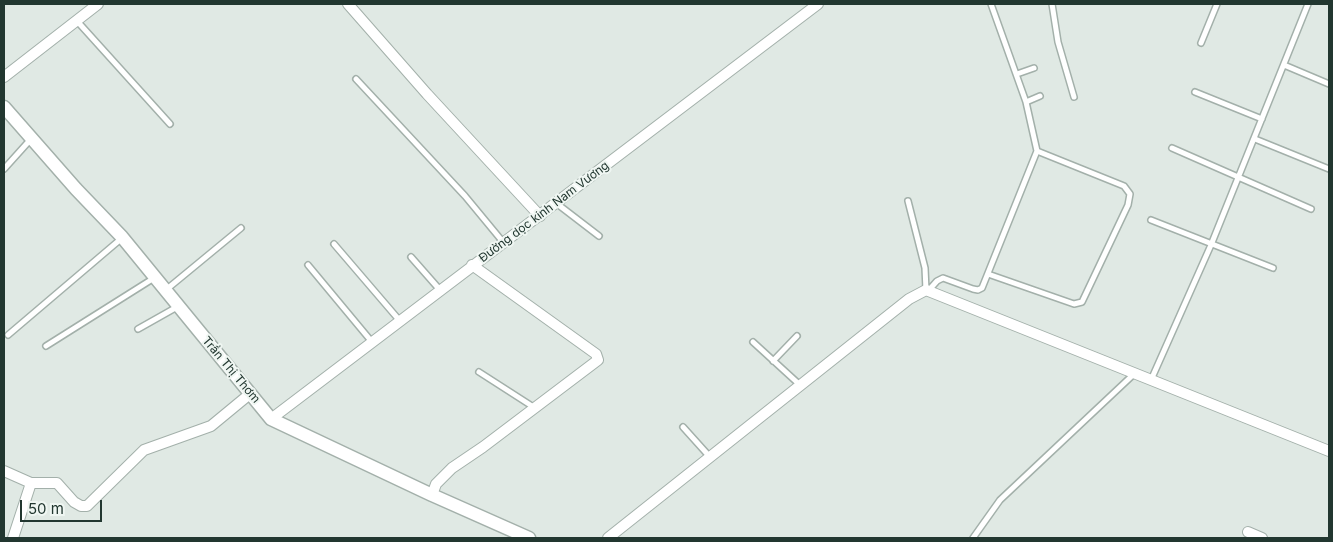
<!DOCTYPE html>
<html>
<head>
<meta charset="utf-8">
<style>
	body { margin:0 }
	#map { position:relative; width:1333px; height:542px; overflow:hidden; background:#e0e9e4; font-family:Inter,sans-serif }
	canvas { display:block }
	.frame { position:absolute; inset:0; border:5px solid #223730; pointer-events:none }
	.scale { position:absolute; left:20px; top:500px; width:82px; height:22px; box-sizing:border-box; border:2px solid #223730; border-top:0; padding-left:6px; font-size:15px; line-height:18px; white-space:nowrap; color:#223730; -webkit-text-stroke:4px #eff6f2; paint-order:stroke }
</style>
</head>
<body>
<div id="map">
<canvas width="1333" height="542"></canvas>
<div class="frame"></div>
<div class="scale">50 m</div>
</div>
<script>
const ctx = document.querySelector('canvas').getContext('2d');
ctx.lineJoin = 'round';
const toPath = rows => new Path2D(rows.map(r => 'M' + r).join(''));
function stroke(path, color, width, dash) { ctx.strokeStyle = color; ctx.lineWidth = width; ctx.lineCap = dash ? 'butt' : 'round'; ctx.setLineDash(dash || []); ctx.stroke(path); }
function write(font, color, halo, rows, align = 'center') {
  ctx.font = font + ' Inter,sans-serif'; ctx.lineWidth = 4; ctx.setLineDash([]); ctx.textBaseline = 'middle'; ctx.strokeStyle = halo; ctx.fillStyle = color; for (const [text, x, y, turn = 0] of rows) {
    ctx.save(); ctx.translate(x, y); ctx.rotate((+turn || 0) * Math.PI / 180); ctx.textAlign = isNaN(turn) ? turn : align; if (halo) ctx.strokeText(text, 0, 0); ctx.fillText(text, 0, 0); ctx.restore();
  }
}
const service = toPath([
	[1052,4,1058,42,1074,97],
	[77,21,170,124],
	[1201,43,1217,4],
	[1284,65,1329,84],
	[1017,74,1034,68],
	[356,79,465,196,503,242],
	[1195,92,1262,119],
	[1026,102,1040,96],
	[1255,139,1329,169],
	[1172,148,1311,209],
	[4,169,31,139],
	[908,201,925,268,926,290],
	[556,203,599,236],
	[1151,220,1273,268],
	[334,244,400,321],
	[411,257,440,290],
	[308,265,372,342],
	[988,274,1074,304,1082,302,1128,205,1130,194,1124,186,1037,151],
	[167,289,241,228],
	[929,290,937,281,943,278,973,289,978,290,982,288,1037,151,1026,102,991,4],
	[138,329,177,307],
	[8,335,122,238],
	[753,342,800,385],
	[46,346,154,278],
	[773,361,797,336],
	[479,372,535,408],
	[1151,380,1211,245,1308,4],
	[683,427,710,457],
	[973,538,1000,500,1135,373]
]);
const minor = toPath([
	[348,4,427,94,540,216],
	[4,77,98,4],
	[271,419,818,4],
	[4,471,31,483,57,483,74,502,81,506,87,506,144,450,211,426,251,393],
	[432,495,436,484,452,468,483,447,598,360,596,354,472,265],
	[1248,532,1262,538],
	[13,538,31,483],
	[608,538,909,299,926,290,1329,451]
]);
const tertiary = toPath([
	[4,107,76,189,122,237,271,419,432,495,529,538]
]);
stroke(service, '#a3b0aa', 8);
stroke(minor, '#a3b0aa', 12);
stroke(tertiary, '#a3b0aa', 15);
stroke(service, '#fff', 5);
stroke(minor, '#fff', 10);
stroke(tertiary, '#fff', 12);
write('12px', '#223730', '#eff6f2', [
	["Đường dọc kinh Nam Vương",544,212,-37],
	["Trần Thị Thơm",231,370,50]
]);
</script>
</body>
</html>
